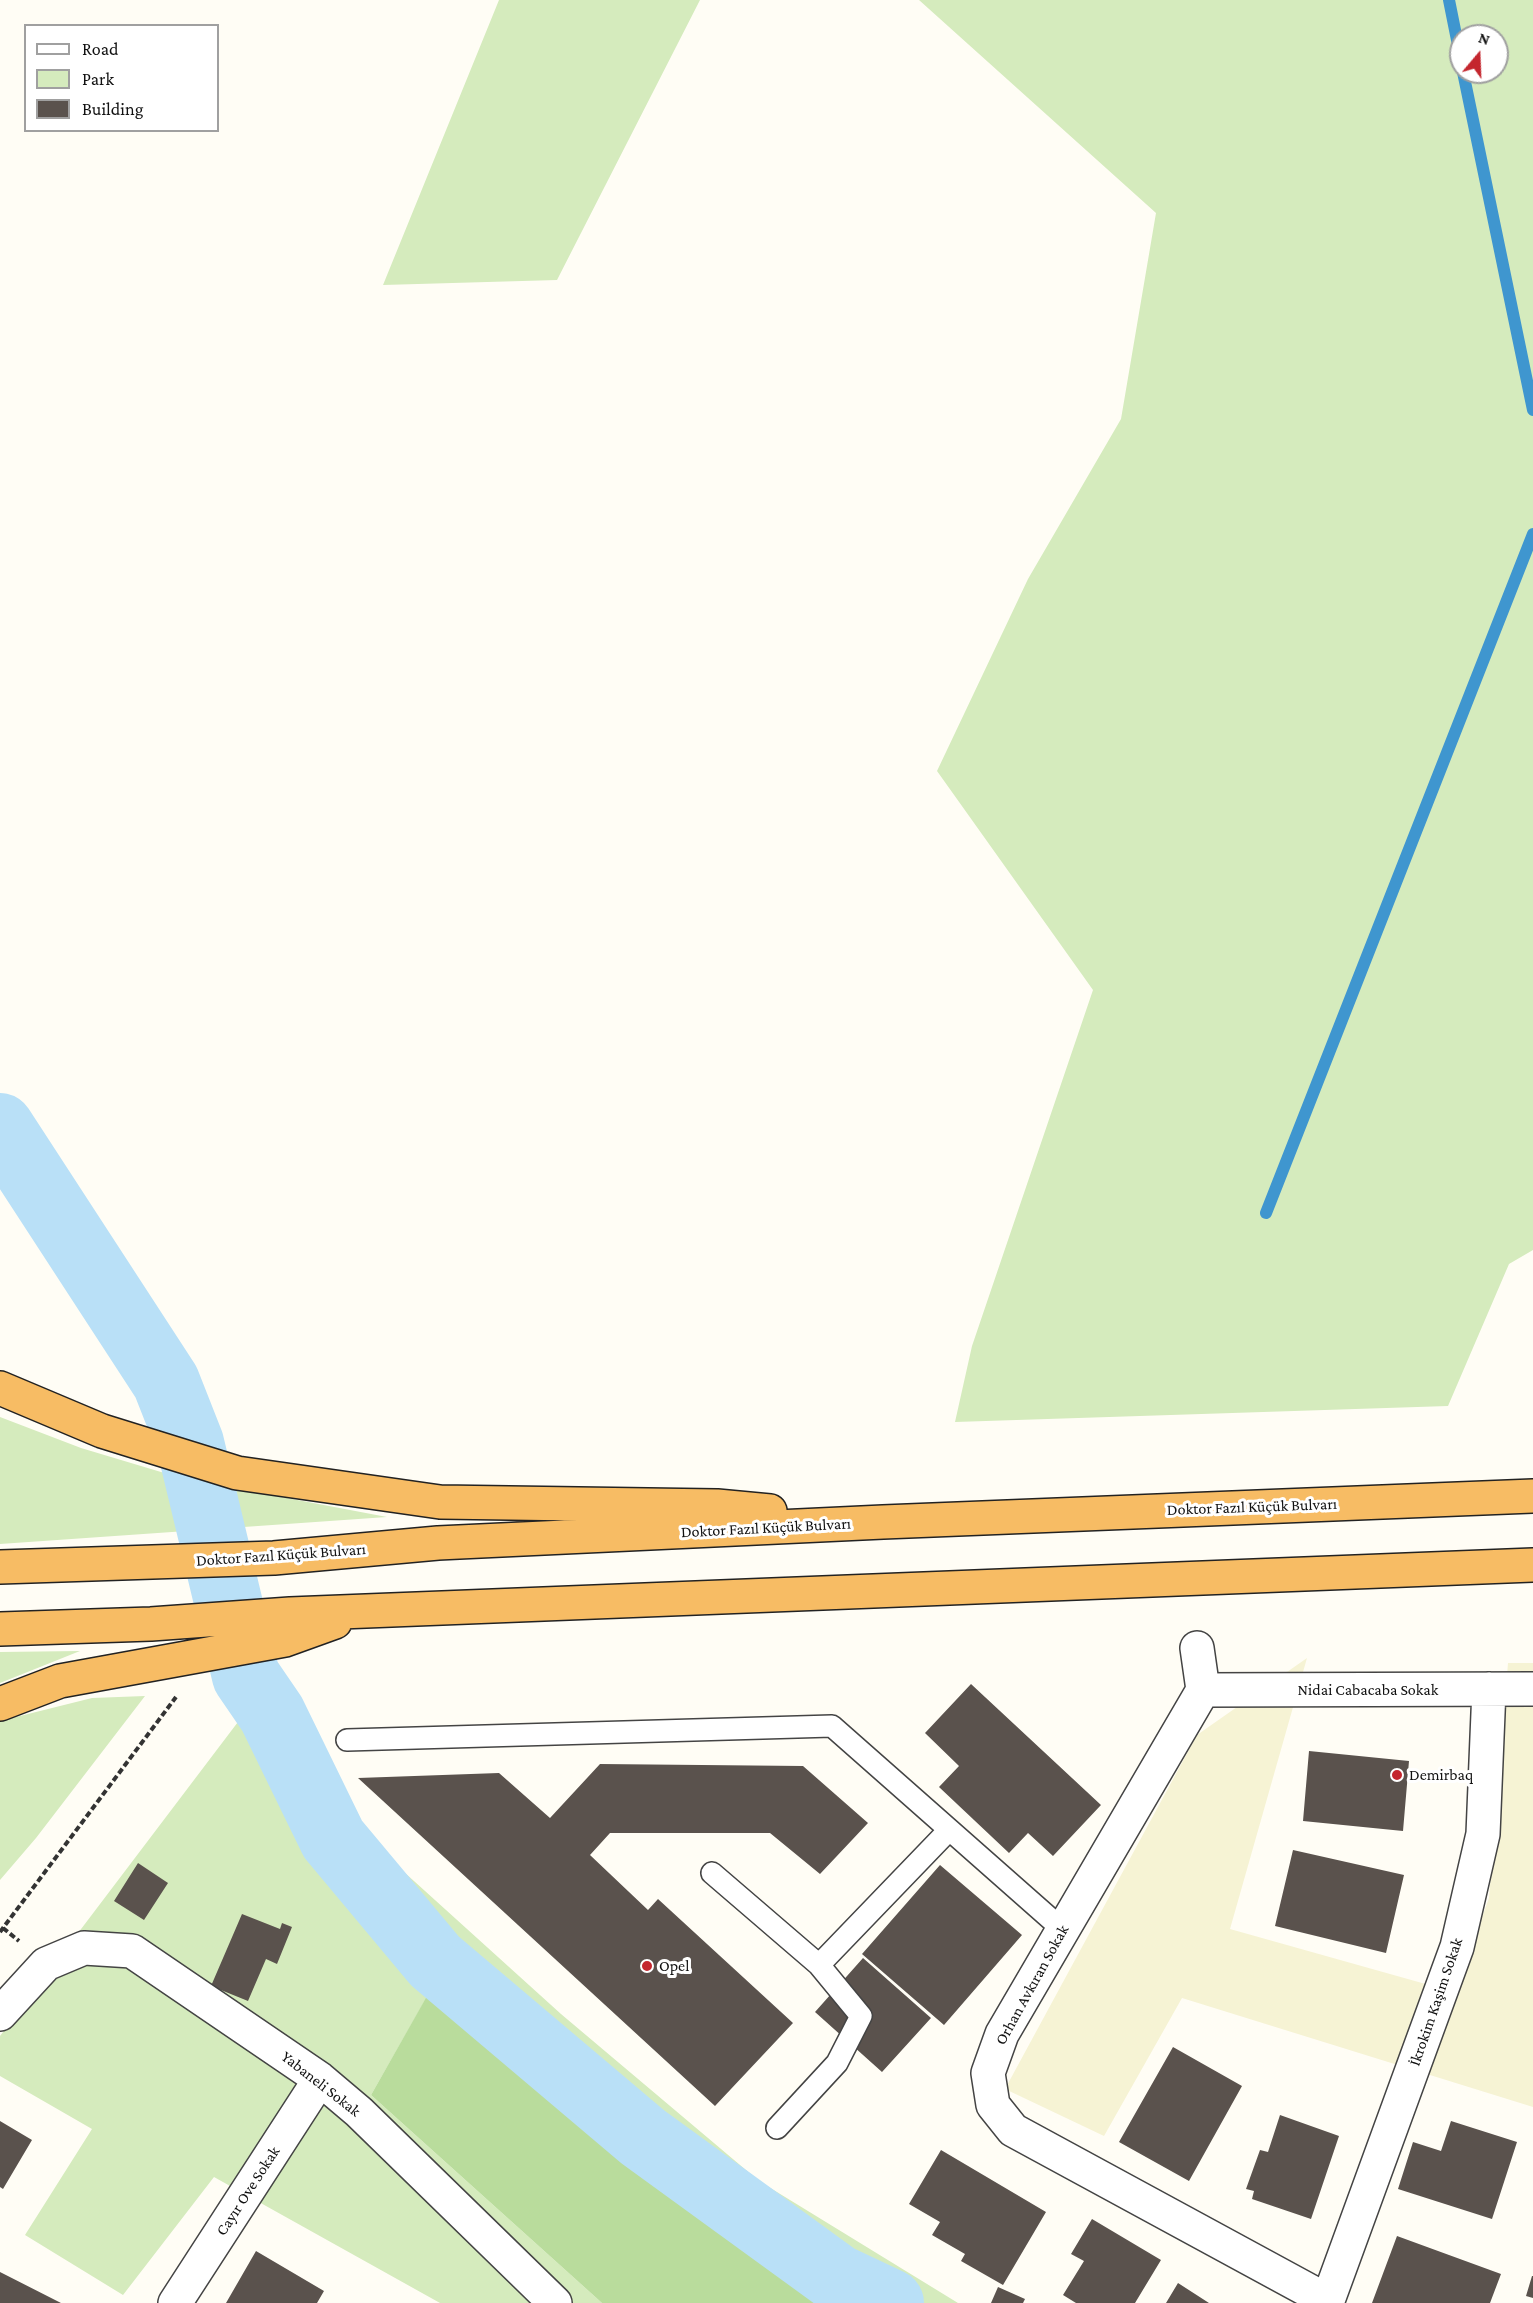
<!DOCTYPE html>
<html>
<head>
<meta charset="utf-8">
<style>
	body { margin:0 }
	#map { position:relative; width:1533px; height:2303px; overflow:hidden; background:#fffdf5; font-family:"Crimson Pro",serif }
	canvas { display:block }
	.legend { position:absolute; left:24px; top:24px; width:195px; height:108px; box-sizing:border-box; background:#fff; border:2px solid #a0a0a0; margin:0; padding:8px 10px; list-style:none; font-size:18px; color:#111 }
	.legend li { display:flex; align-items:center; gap:12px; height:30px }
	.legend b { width:30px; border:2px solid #a0a0a0 }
	.north { position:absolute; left:1449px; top:24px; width:60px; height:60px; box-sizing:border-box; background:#fff; border:2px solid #a0a0a0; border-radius:50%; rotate:19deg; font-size:16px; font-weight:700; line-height:24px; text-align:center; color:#111 }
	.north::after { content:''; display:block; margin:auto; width:21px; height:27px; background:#c4262e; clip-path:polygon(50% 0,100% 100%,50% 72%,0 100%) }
</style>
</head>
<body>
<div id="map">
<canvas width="1533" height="2303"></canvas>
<ul class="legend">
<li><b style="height:8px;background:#fff"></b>Road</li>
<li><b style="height:16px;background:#d5ebbd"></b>Park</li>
<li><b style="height:16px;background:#5a524d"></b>Building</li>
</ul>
<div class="north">N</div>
</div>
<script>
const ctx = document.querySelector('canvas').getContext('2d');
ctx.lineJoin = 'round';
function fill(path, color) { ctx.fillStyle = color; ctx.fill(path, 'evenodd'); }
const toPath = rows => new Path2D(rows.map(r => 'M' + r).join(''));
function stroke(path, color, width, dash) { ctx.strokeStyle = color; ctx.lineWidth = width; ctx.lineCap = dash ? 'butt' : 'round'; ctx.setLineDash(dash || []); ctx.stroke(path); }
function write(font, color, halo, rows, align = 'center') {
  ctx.font = font + ' "Crimson Pro",serif'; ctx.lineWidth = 6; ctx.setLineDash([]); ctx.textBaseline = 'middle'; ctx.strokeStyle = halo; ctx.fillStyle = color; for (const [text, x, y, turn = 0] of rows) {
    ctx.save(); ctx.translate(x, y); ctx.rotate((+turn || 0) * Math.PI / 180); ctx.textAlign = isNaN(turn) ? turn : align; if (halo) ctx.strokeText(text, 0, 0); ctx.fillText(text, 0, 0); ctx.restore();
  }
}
fill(toPath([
	[1307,1658,1230,1929,1454,1992,1489,1898,1508,1663,1533,1663,1533,2107,1182,1998,1104,2136,1005,2089,1197,1735]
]), '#f6f3d4');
fill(toPath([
	[499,0,700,0,557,280,383,285],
	[919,0,1533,0,1533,1250,1509,1264,1448,1406,955,1422,972,1346,1093,990,937,771,1028,579,1121,419,1156,213],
	[1461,36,1497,36,1497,72,1461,72],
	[0,1417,81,1448,181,1478,387,1517,0,1544],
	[80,1651,0,1683,0,1652],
	[269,1681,362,1834,561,2014,759,2181,958,2303,841,2303,740,2246,431,1990,371,2095,602,2303,440,2303,214,2177,123,2295,25,2235,92,2129,0,2076,0,2036],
	[145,1696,36,1838,0,1880,0,1721,92,1698]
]), '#d5ebbd');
fill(toPath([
	[431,1989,740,2246,841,2303,602,2303,371,2095]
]), '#b9dc9c');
stroke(toPath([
	[1449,0,1461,60],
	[1463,72,1533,410],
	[1266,1213,1533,534]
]), '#3f96cf', 12);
stroke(toPath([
	[0,1127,166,1382,190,1443,246,1676,272,1714,333,1839,435,1961,643,2137,837,2278,890,2303]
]), '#b9e0f7', 68);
fill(toPath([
	[971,1684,1101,1805,1053,1856,1028,1833,1009,1853,939,1787,959,1766,925,1733],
	[1309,1751,1409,1761,1403,1831,1303,1821],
	[600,1764,803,1766,868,1823,820,1874,770,1833,610,1833,590,1855,648,1910,658,1899,793,2023,715,2106,358,1778,499,1773,550,1818],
	[1293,1850,1404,1875,1386,1953,1275,1926],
	[138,1863,168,1883,144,1920,114,1901],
	[940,1865,1022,1935,944,2025,862,1954],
	[242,1914,280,1929,282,1923,292,1927,277,1964,266,1959,248,2001,211,1986],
	[863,1958,931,2018,882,2072,815,2012],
	[1173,2047,1242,2086,1189,2181,1119,2142],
	[1280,2115,1339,2136,1311,2219,1252,2199,1254,2191,1246,2189,1260,2150,1268,2152],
	[0,2121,32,2140,3,2189,0,2187],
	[1451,2121,1517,2142,1492,2219,1398,2189,1413,2142,1441,2151],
	[941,2150,1046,2212,1003,2285,961,2261,965,2254,932,2235,940,2222,909,2204],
	[1092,2219,1161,2260,1135,2303,1076,2303,1063,2295,1084,2261,1071,2254],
	[1397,2236,1501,2274,1490,2303,1372,2303],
	[256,2251,324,2291,317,2303,226,2303],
	[0,2272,61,2303,0,2303],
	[1532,2276,1533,2276,1533,2298,1526,2296],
	[1178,2283,1209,2303,1166,2303],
	[998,2287,1025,2299,1023,2303,991,2303]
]), '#5a524d');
const service = toPath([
	[347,1740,832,1726,1062,1929],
	[712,1873,819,1965,861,2016,837,2063,777,2128],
	[819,1965,949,1830]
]);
const minor = toPath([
	[1197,1648,1203,1690],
	[1203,1690,1002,2034,988,2073,993,2105,1013,2130,1328,2301],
	[1203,1690,1533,1689],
	[0,2014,46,1964,84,1948,132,1951,320,2079,359,2112,555,2303],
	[175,2303,320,2079],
	[1327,2303,1457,1947,1483,1834,1489,1689]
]);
const trunk = toPath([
	[0,1388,102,1431,237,1473,440,1502,717,1506,770,1511],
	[0,1567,274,1558,438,1543,883,1522,1533,1496],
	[0,1629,151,1624,290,1614,1533,1565],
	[0,1704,60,1681,285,1640,335,1622]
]);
stroke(service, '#444', 24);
stroke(minor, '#444', 36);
stroke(trunk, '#222', 36);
stroke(toPath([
	[3,1928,19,1941],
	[0,1932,176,1697]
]), '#333', 4, [6, 3]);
stroke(service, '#fff', 21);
stroke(minor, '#fff', 33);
stroke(trunk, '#f7bc64', 33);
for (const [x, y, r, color] of [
	[1397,1775,6,"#c4262e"],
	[647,1966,6,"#c4262e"]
]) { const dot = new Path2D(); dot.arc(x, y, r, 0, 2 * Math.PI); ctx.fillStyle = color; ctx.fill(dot); stroke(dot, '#fff', 2); }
write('16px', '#111', '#fff', [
	["Doktor Fazıl Küçük Bulvarı",1252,1507,-2],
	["Doktor Fazıl Küçük Bulvarı",766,1528,-3],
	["Doktor Fazıl Küçük Bulvarı",281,1555,-4],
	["Nidai Cabacaba Sokak",1368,1690],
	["Orhan Avkıran Sokak",1032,1985,-61],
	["İkrokim Kaşim Sokak",1436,2002,-71],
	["Yabaneli Sokak",321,2084,38],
	["Cayır Ove Sokak",248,2191,-57]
]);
write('16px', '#111', '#fff', [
	["Demirbaq",1409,1775],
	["Opel",659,1966]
], 'left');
</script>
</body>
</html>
